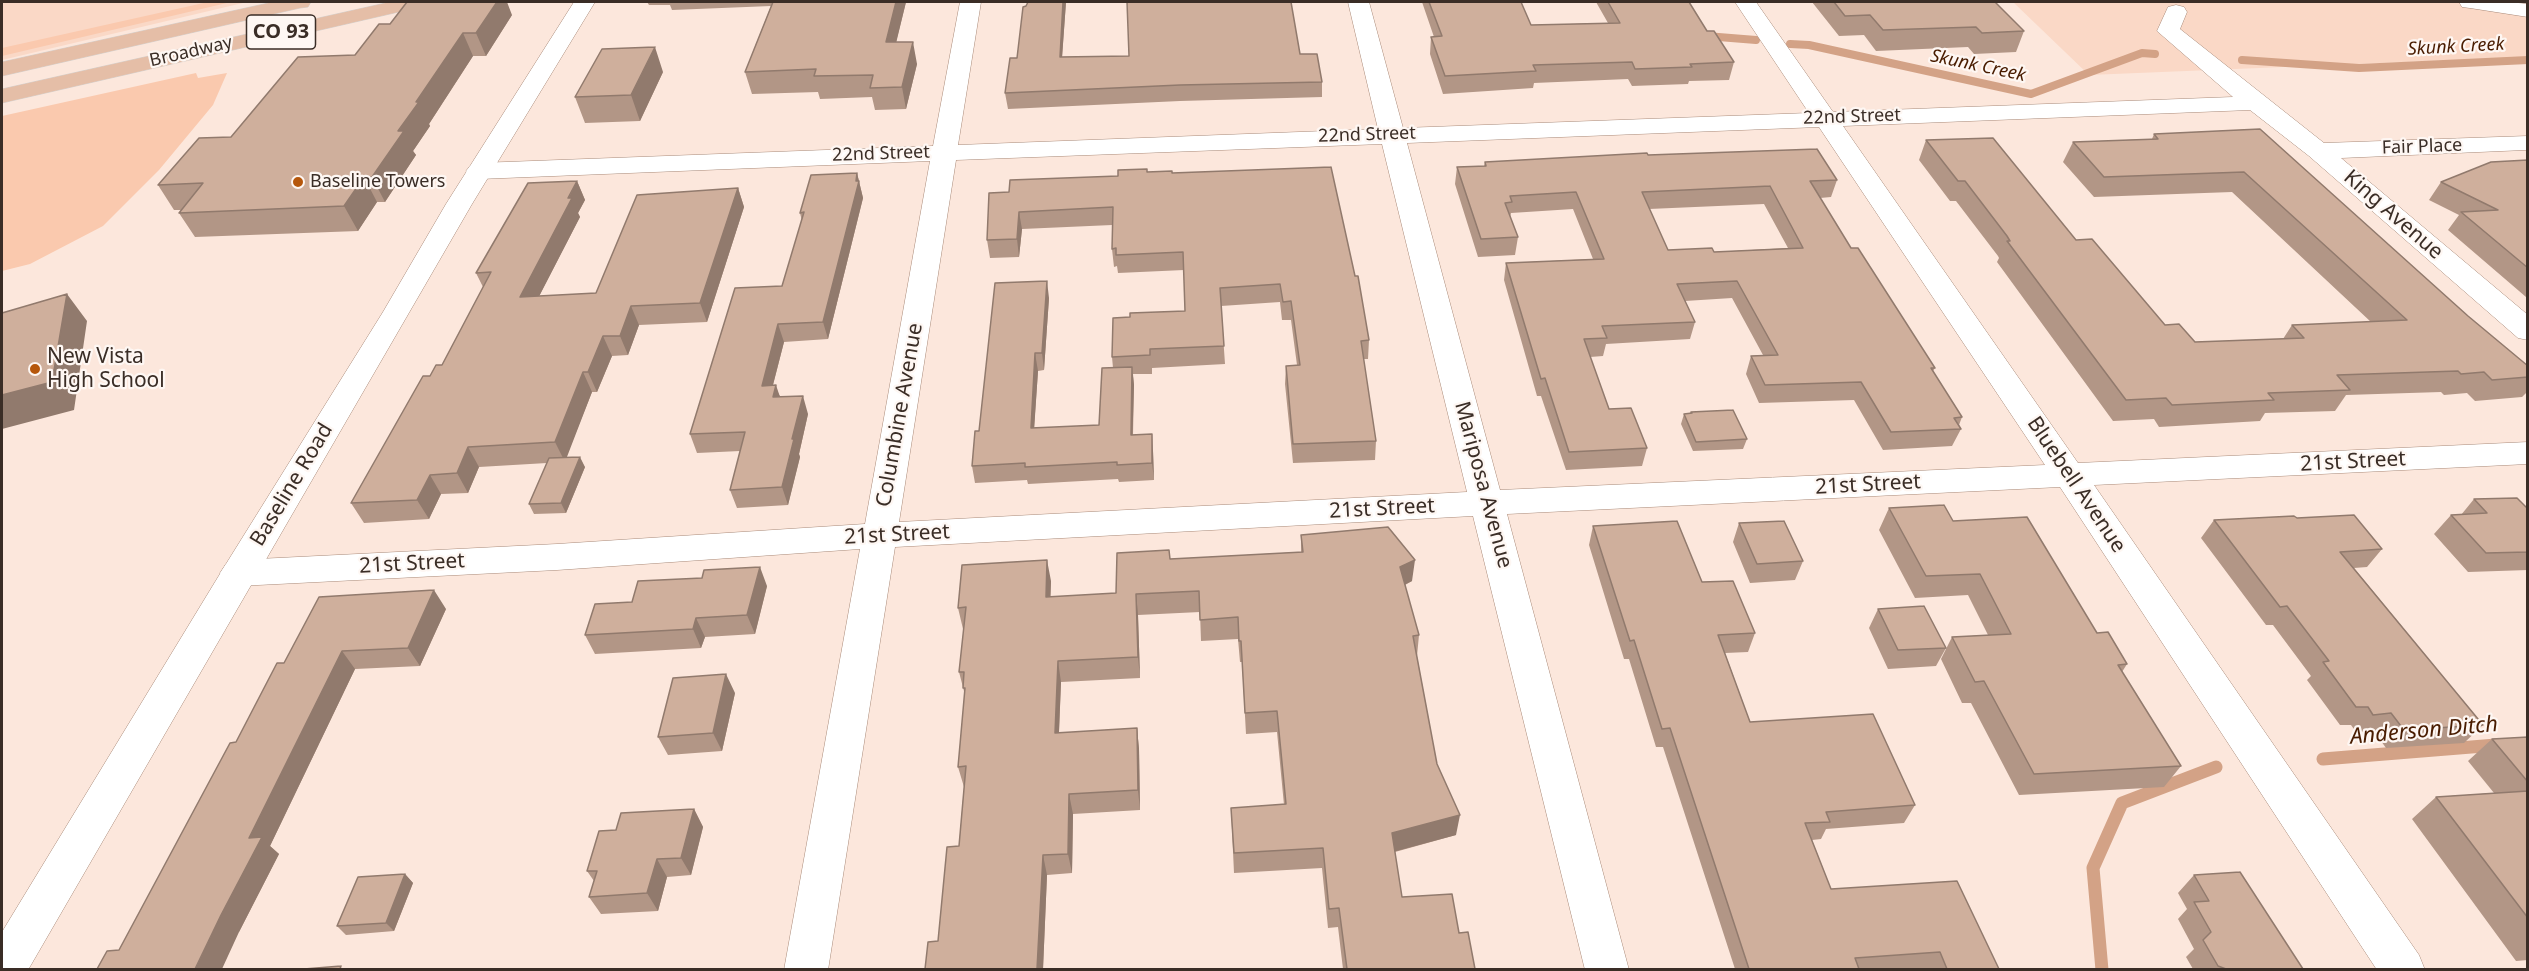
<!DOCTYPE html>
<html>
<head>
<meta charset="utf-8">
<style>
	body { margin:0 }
	#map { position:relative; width:2529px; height:971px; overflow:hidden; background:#fce7dc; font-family:"Noto Sans",sans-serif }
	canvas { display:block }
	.frame { position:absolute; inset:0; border:3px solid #3a2d26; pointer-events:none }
</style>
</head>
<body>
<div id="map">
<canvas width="2529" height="971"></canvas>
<div class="frame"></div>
</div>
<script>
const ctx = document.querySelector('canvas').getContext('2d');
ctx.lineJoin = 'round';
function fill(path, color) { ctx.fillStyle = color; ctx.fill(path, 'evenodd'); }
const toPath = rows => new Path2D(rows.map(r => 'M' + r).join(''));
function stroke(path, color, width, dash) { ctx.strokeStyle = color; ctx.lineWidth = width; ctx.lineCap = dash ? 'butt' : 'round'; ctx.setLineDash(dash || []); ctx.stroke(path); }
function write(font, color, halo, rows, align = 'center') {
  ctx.font = font + ' "Noto Sans",sans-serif'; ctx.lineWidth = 4.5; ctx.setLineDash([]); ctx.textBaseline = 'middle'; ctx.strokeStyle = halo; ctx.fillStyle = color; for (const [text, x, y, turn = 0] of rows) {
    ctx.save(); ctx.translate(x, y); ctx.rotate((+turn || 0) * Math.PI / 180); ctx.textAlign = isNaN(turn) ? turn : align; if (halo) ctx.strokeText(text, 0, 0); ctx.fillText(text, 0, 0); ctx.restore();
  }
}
fill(toPath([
	[2,2,247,2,2,60],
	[2013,2,2527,2,2527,57,2089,75]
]), '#fad8c6');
fill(toPath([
	[208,2,231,2,2,56,2,48],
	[196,73,198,78,227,73,213,105,159,170,103,226,30,264,2,271,2,116]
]), '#fac9ae');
stroke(toPath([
	[1706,36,1756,40],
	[1790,44,1809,45,2031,94,2142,53,2155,54],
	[2242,60,2359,68,2528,60]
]), '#d3a286', 8);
stroke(toPath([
	[2323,759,2496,745],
	[2102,970,2093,868,2122,803,2216,767]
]), '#d3a286', 13);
const minor = toPath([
	[960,2,981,2,958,145,1378,129,1348,2,1369,2,1403,128,1809,113,1735,2,1756,2,1833,112,2233,97,2157,31,2168,7,2176,5,2184,7,2187,12,2180,29,2324,143,2528,136,2528,150,2525,150,2341,158,2528,315,2528,340,2518,338,2309,156,2250,110,1843,126,2078,463,2528,442,2528,464,2094,485,2419,955,2425,970,2377,970,2060,487,1507,514,1629,970,1585,970,1473,516,895,547,828,970,784,970,860,549,557,570,238,586,226,582,220,573,226,564,238,560,557,544,865,524,930,161,479,179,470,176,466,171,470,166,479,163,933,146,960,2],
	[1819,127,2045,465,1500,490,1407,143,1819,127],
	[1382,144,1467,492,899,522,956,160,1382,144],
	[2459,2,2509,2,2528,4,2528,17,2470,8,2462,7,2459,2]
]);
const tertiary = toPath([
	[574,2,595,2,472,204,28,970,2,970,2,932,226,564,383,312,446,204,574,2]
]);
const primary = toPath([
	[273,2,311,2,308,7,300,8,2,76,2,62,273,2],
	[390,2,427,2,424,7,416,8,2,103,2,89,390,2]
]);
stroke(minor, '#a98a79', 1);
stroke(tertiary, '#a98a79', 1);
stroke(primary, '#d4d1cf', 1);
fill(minor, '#fff');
fill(tertiary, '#fff');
fill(primary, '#e5bea7');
fill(toPath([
	[647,2,906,2,896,42,917,64,906,109,875,110,872,97,820,99,818,92,752,94,745,72,771,6,672,10,670,5,649,5],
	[1028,2,1066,2,1062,57,1300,54,1322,82,1322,97,1180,101,1008,109,1005,93,1017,58],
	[1422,2,1521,2,1531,25,1608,23,1596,2,1689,2,1707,31,1734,62,1729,80,1689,81,1688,84,1632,86,1628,79,1534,83,1533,88,1443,94,1430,54,1431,37,1434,37],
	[1812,2,1995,2,2024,31,2016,52,1974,54,1968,47,1876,51,1864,35,1839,36],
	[512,15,486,56,473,56,429,124,430,126,413,151,416,155,385,202,377,202,358,231,195,237,179,213,181,210,174,210,158,185,355,55],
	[663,72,640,121,585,123,575,97],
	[2260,129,2468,316,2528,366,2528,391,2522,397,2475,401,2467,393,2444,395,2441,392,2346,395,2335,411,2265,413,2260,421,2159,427,2154,419,2113,421,1997,262,1999,258,1998,256,1956,201,1950,201,1919,160,1926,140,2076,240,2165,325,2195,342,2283,339,2292,325,2371,322,2232,192,2094,197,2063,162,2073,142,2152,139,2154,134],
	[1648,155,1837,180,1831,197,1820,198,1851,248,1935,368,1933,371,1962,417,1959,425,1961,429,1952,446,1883,450,1854,400,1759,403,1746,374,1751,356,1763,355,1732,298,1685,301,1695,322,1690,339,1606,344,1603,356,1590,357,1609,409,1647,448,1642,466,1566,470,1541,396,1537,396,1504,280,1506,263,1593,259,1573,209,1511,213,1510,217,1518,237,1515,255,1478,257,1455,184,1457,167,1484,166,1485,162],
	[1764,204,1788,248,1714,252,1668,250,1649,209],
	[2528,160,2528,297,2526,297,2448,230,2459,215,2429,200,2441,182],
	[1148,172,1172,173,1369,340,1368,359,1363,359,1376,441,1375,460,1293,463,1285,384,1286,366,1297,365,1291,320,1282,320,1280,302,1221,306,1225,364,1152,368,1152,374,1133,374,1134,385,1133,435,1153,451,1154,480,1119,482,1118,479,1028,484,1027,480,975,483,972,466,979,431,1049,298,1044,370,1038,371,1034,428,1099,425,1113,368,1112,357,1130,317,1185,311,1184,270,1118,273,1117,266,1114,267,1112,249,1112,225,1022,229,1019,257,990,258,987,240,1009,192],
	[857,173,863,198,828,339,784,342,773,385,780,396,808,414,799,454,800,457,788,505,737,508,730,490,740,451,697,453,690,434,782,286,802,221,800,213],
	[577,181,585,200,578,213,580,217,539,296,596,293,738,188,744,207,707,322,639,325,628,355,612,356,597,392,592,392,566,457,585,467,566,513,534,514,529,504,547,463,479,467,468,493,441,494,429,519,364,523,351,503,430,376,442,365,483,287,476,273],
	[1691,412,1747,439,1743,449,1693,451,1681,424,1684,414,1690,414],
	[2474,499,2528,509,2528,570,2468,572,2434,534,2451,515,2461,515],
	[1889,508,1953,521,2097,633,2127,664,2122,672,2181,766,2164,787,2019,795,1971,703,1962,703,1941,659,1952,637,1988,635,1968,595,1915,598,1879,530],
	[2214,520,2382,549,2367,567,2354,568,2483,725,2464,743,2386,748,2374,731,2356,732,2351,725,2340,725,2307,680,2311,676,2273,625,2266,625,2201,538],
	[1739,523,1803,561,1795,580,1750,583,1733,542],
	[1593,526,1702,582,1755,633,1748,652,1725,653,1750,722,1915,805,1904,823,1826,829,1821,839,1812,840,1831,889,1999,969,1735,969,1663,747,1656,747,1629,659,1624,659,1589,545],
	[1301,535,1412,581,1405,585,1419,635,1417,656,1437,764,1456,835,1395,852,1402,897,1459,933,1475,969,1343,969,1338,927,1328,928,1322,868,1234,873,1231,808,1284,805,1277,732,1246,734,1242,662,1240,662,1238,639,1201,641,1200,612,1138,615,1140,678,1061,682,1059,733,1137,728,1139,749,1140,810,1073,814,1072,873,1047,875,1043,969,925,969,938,941,959,846,964,787,958,767,965,695,959,672,964,629,963,629,958,608,1051,581,1050,597,1116,593,1170,559,1301,552],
	[767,586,755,634,705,637,701,648,595,654,585,635,632,602],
	[446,609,420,666,355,669,270,846,279,854,239,932,119,950,236,742,284,663],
	[1878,609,1946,648,1936,666,1888,669,1869,628],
	[735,693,722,751,668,755,658,737],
	[2528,737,2528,960,2516,961,2412,819,2436,797,2494,793,2468,761,2492,739],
	[694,809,703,827,691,875,667,877,658,911,601,914,589,897,594,881,587,871,616,830],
	[405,874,413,883,394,931,346,935,337,926],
	[2194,875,2303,969,2193,969,2186,957,2194,949,2178,919,2187,909,2178,893]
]), '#b29686');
fill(toPath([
	[497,2,507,2,512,15,486,56,476,33],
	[896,2,906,2,891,64,886,42],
	[1063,2,1066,2,1061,72,1060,57],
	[463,33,473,56,429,124,430,126,413,151,416,155,385,202,372,177,416,102],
	[913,42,917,64,906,109,902,87],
	[655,47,663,72,640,121,631,95],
	[857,173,863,198,828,339,823,322],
	[364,177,377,202,358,231,344,206],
	[577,181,585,200,578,213,580,217,529,316,520,297],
	[738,188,744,207,707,322,700,303],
	[1019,212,1022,229,1019,257,1017,239],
	[1047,281,1049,298,1044,370,1042,353],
	[67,294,87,321,74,410,2,429,2,395],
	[631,306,639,325,628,355,620,336],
	[778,324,784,342,768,404,762,386],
	[603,336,612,356,597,392,588,372],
	[1035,353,1038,371,1033,446,1031,428],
	[1132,367,1134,385,1132,452,1131,435],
	[583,372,592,392,565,462,555,442],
	[776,385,782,403,773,397],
	[803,396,808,414,799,454,800,457,788,505,782,487,792,439],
	[1152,434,1153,451,1154,480,1152,463],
	[468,447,479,467,468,493,457,473],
	[580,457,585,467,566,513,561,503],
	[430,475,441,494,429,519,417,500],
	[1047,560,1051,581,1050,618,1046,597],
	[1415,560,1412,581,1398,588,1400,567],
	[760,567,767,586,755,634,747,615],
	[434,590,446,609,420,666,408,648],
	[1136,594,1138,615,1140,678,1138,657],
	[696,618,705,637,701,648,693,629],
	[342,651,355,669,270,846,279,854,239,932,222,969,195,969,221,915,249,838],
	[1058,661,1061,682,1058,754,1055,733],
	[726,674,735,693,722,751,713,733],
	[1137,728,1139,749,1140,810,1138,790],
	[1069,794,1073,814,1072,873,1068,854],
	[694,809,703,827,691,875,681,858],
	[1460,815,1456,835,1389,853,1392,833],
	[1043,855,1047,875,1043,969,1037,969],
	[657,859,667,877,658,911,647,893],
	[405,874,413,883,394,931,386,923]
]), '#917a6d');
const building = toPath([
	[407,2,497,2,476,33,463,33,416,102,419,102,398,131,404,131,372,177,364,177,344,206,179,213,203,183,158,185,199,138,231,137,298,57,355,55,379,24,390,24,407,2],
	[773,2,896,2,886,42,913,42,902,87,870,88,873,75,814,76,816,69,745,72,773,2],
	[1028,2,1063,2,1060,57,1129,56,1127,2,1291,2,1300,54,1317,54,1322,82,1180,85,1005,93,1010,58,1017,58,1023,7,1026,6,1028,2],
	[1429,2,1521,2,1531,25,1620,23,1608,2,1689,2,1707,31,1714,31,1734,62,1690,64,1692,67,1635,69,1632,62,1533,65,1536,71,1445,76,1431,37,1442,36,1429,2],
	[1834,2,1995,2,2024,31,1982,33,1976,27,1883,30,1870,15,1845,16,1834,2],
	[655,47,631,95,575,97,602,49,655,47],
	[2260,129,2468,316,2528,366,2528,377,2492,380,2484,372,2461,374,2458,371,2337,375,2350,390,2268,393,2274,400,2172,405,2166,398,2126,400,2007,241,2010,241,2007,236,1965,181,1958,181,1926,140,1993,138,2076,240,2092,239,2165,325,2179,324,2195,342,2304,338,2292,325,2407,320,2244,172,2104,177,2073,142,2158,139,2154,134,2260,129],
	[1817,149,1837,180,1810,181,1851,248,1858,248,1935,368,1931,368,1962,417,1954,418,1961,429,1891,432,1861,382,1765,385,1751,356,1778,355,1737,281,1677,284,1695,322,1602,326,1607,338,1584,339,1609,409,1631,408,1647,448,1569,452,1545,378,1541,379,1506,263,1604,259,1576,192,1510,196,1512,202,1505,203,1518,237,1481,239,1457,167,1486,166,1485,162,1647,153,1648,155,1817,149],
	[1770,186,1803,248,1714,252,1712,248,1668,250,1642,192,1770,186],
	[2528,160,2528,268,2461,212,2498,210,2441,182,2491,162,2528,160],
	[1331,167,1355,276,1358,276,1369,340,1361,341,1376,441,1293,444,1286,366,1300,365,1291,301,1283,302,1280,284,1220,288,1224,346,1150,349,1150,355,1112,357,1113,318,1130,317,1130,313,1185,311,1183,252,1116,255,1116,248,1112,249,1113,207,1019,212,1017,239,987,240,989,193,1009,192,1010,180,1118,176,1118,170,1147,169,1147,172,1172,171,1172,173,1331,167],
	[857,173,856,181,859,181,823,322,778,324,762,386,776,385,773,397,803,396,792,439,794,439,782,487,730,490,745,432,690,434,735,288,782,286,804,212,800,213,811,175,857,173],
	[577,181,568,198,572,198,520,297,596,293,637,195,738,188,700,303,631,306,620,336,603,336,588,372,583,372,555,442,468,447,457,473,430,475,417,500,351,503,423,376,430,376,436,365,442,365,491,272,476,273,528,183,577,181],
	[1047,281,1042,353,1035,353,1031,428,1099,425,1102,368,1132,367,1131,435,1152,434,1152,463,1117,465,1117,462,1025,467,1025,463,972,466,975,431,979,431,995,283,1047,281],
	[67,294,52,382,2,395,2,313,67,294],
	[1733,410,1747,439,1696,442,1684,414,1692,413,1691,412,1733,410],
	[580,457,561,503,529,504,549,458,580,457],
	[2517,498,2528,509,2528,552,2486,553,2451,515,2487,513,2474,499,2517,498],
	[1944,505,1953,521,2027,517,2097,633,2108,632,2127,664,2118,665,2181,766,2034,774,1984,681,1975,682,1952,637,2011,634,1980,574,1926,576,1889,508,1944,505],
	[2354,515,2382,549,2340,552,2483,725,2404,730,2391,713,2373,715,2368,707,2356,707,2323,662,2329,661,2287,606,2280,607,2214,520,2294,516,2297,518,2354,515],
	[1677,521,1702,582,1733,581,1755,633,1718,635,1750,722,1873,714,1915,805,1826,812,1830,822,1805,823,1831,889,1957,881,1999,969,1947,969,1940,952,1855,958,1859,969,1749,969,1670,728,1662,729,1634,640,1630,641,1593,526,1677,521],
	[1784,521,1803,561,1757,564,1739,523,1784,521],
	[1388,527,1415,560,1400,567,1419,635,1413,636,1437,764,1460,815,1392,833,1402,897,1452,894,1459,933,1468,932,1475,969,1347,969,1339,908,1329,909,1323,848,1234,853,1231,808,1286,804,1277,711,1245,713,1241,641,1239,641,1238,617,1200,620,1199,591,1136,594,1138,657,1058,661,1055,733,1137,728,1138,790,1069,794,1068,854,1043,855,1037,969,925,969,928,942,938,941,947,847,959,846,966,766,958,767,965,688,963,688,964,672,959,672,966,607,958,608,962,565,1047,560,1046,597,1116,593,1117,553,1169,550,1170,559,1303,552,1301,535,1388,527],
	[760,567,747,615,696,618,693,629,585,635,595,604,632,602,638,581,702,578,704,570,760,567],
	[434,590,408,648,342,651,249,838,262,837,221,915,195,969,97,969,107,951,119,950,230,743,236,742,277,663,284,663,319,597,434,590],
	[1924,606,1946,648,1898,650,1878,609,1924,606],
	[726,674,713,733,658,737,673,678,726,674],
	[2528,737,2528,782,2492,739,2528,737],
	[2528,791,2528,918,2436,797,2528,791],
	[694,809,681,858,657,859,647,893,589,897,597,871,587,871,599,831,616,830,621,813,694,809],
	[2240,872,2303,969,2226,969,2218,966,2203,940,2211,932,2194,902,2209,901,2194,875,2240,872],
	[405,874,386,923,337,926,358,877,405,874],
	[341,966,340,969,304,969,341,966]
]);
fill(building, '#cfaf9c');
stroke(building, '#917a6d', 1.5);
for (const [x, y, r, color] of [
	[298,182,6,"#b6570c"],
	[35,369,6,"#b6570c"]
]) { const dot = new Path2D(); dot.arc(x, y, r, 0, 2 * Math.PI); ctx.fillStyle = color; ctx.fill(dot); stroke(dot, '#fef7f3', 2); }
write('italic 18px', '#491c00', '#fef7f3', [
	["Skunk Creek",2456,47,-3],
	["Skunk Creek",1978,66,12]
]);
write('18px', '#3a2d26', '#fef7f3', [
	["Broadway",191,52,-13],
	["22nd Street",1852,117,-2],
	["22nd Street",1367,135,-2],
	["Fair Place",2422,147,-2],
	["22nd Street",881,154,-2]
]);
write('18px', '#3a2d26', '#fef7f3', [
	["Baseline Towers",310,182]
], 'left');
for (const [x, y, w] of [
	[281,32,69]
]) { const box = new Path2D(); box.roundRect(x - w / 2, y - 17, w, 34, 4.5); ctx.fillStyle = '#fef7f3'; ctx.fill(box); stroke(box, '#3a2d26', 1.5); }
write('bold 20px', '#3a2d26', null, [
	["CO 93",281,32]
]);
write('21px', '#3a2d26', '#fef7f3', [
	["King Avenue",2393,215,41],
	["Columbine Avenue",900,415,-80],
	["21st Street",2353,462,-3],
	["Baseline Road",292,485,-59],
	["Mariposa Avenue",1483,485,75],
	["21st Street",1868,485,-3],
	["Bluebell Avenue",2076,485,56],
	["21st Street",1382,509,-3],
	["21st Street",897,535,-3],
	["21st Street",412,564,-3]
]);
write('21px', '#3a2d26', '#fef7f3', [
	["New Vista",47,357],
	["High School",47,381]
], 'left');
write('italic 22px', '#491c00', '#fef7f3', [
	["Anderson Ditch",2424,731,-5]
]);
</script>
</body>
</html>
